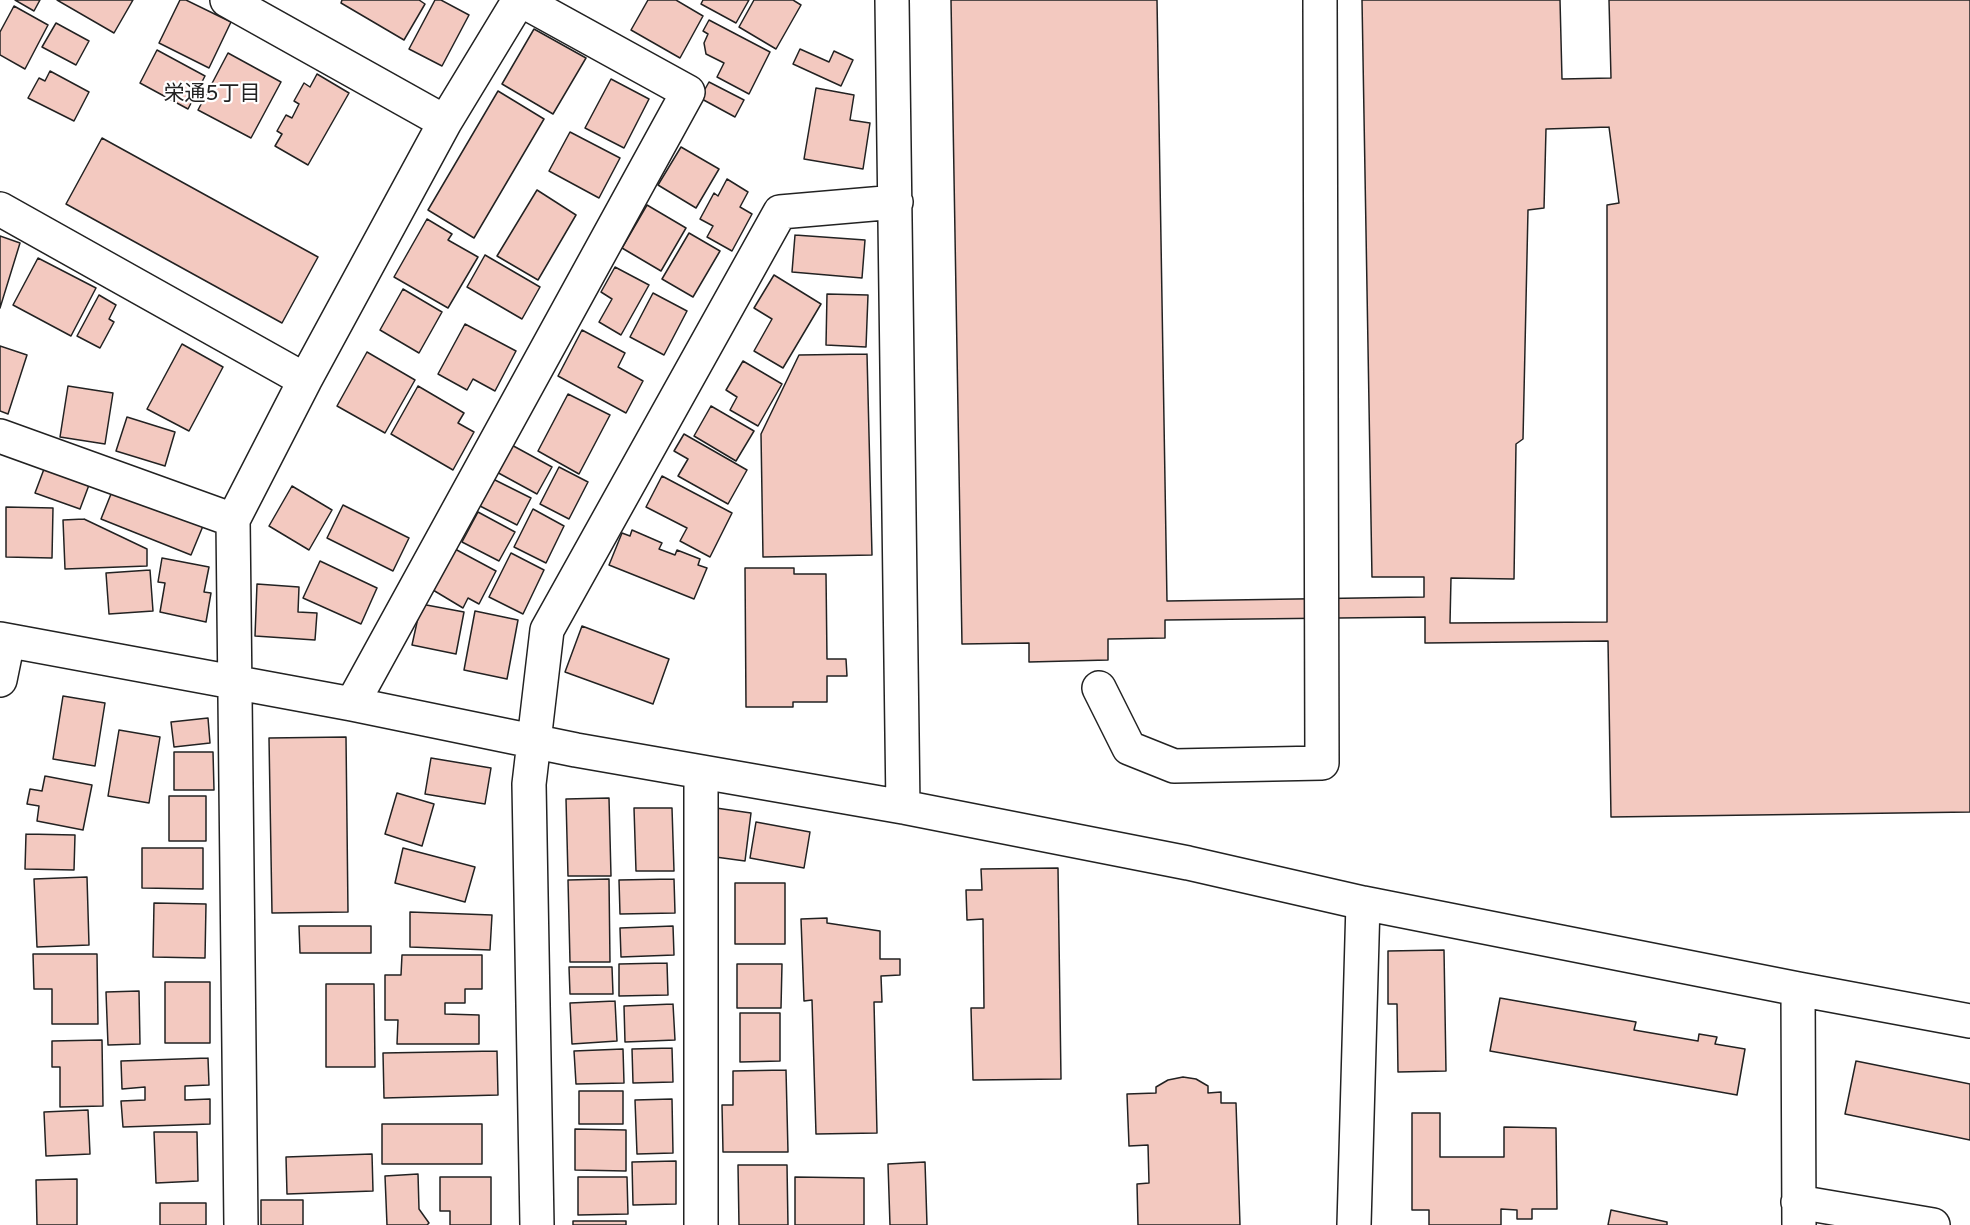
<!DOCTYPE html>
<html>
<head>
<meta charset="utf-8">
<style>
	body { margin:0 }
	canvas { display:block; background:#fff }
</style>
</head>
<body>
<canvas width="1970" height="1225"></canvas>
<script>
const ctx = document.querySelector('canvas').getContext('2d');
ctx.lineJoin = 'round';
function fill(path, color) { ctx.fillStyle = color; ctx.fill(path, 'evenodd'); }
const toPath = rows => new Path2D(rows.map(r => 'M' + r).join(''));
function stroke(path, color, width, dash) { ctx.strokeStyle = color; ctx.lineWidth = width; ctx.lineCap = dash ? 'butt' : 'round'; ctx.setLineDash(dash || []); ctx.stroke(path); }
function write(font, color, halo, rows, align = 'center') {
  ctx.font = font + ' Overpass,"Noto Sans JP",sans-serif'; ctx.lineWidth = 4.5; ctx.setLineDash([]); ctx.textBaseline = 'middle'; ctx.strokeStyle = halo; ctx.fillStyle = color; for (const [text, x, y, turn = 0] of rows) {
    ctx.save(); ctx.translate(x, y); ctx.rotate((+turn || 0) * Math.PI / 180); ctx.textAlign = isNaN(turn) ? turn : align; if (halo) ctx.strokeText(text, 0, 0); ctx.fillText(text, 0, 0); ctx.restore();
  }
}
const building = toPath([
	[15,0,40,0,34,11,15,0],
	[57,0,133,0,114,33,57,0],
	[180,0,186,0,231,22,209,68,159,43,180,0],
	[342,0,419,0,425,4,404,40,341,3,342,0],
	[435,0,441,0,469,15,442,66,409,49,435,0],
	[648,0,676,0,703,16,680,58,631,30,648,0],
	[703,0,749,0,736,23,701,4,703,0],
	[754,0,793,0,801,5,776,49,739,27,754,0],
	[951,0,1157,0,1167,601,1424,597,1424,577,1372,577,1362,0,1560,0,1562,79,1611,78,1609,0,1970,0,1970,812,1611,817,1608,641,1425,643,1425,617,1165,620,1165,638,1108,639,1108,660,1029,662,1029,643,962,644,951,0],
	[1609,127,1619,203,1607,205,1607,622,1450,623,1451,578,1514,579,1516,444,1523,439,1528,210,1544,208,1546,129,1609,127],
	[14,6,48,25,25,69,0,55,0,32,14,6],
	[709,20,770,52,749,94,717,77,724,63,706,54,704,43,708,34,703,31,709,20],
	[56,23,89,41,76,65,42,47,56,23],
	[534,29,586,58,553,114,502,84,534,29],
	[800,49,829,62,834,51,853,60,841,86,793,64,800,49],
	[157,50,205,76,188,109,140,83,157,50],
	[228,53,281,82,251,138,198,110,228,53],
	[50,71,89,92,74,121,28,98,39,78,45,81,50,71],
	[317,74,349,93,308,165,275,146,282,134,277,131,286,115,292,118,299,104,294,101,304,83,310,87,317,74],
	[611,79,649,99,624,148,585,128,611,79],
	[709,82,744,100,735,117,700,98,709,82],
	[816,88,854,95,850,120,870,123,863,169,804,159,816,88],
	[498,91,544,119,474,238,428,210,498,91],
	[570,132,620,158,599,198,549,171,570,132],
	[102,138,318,257,282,323,66,204,102,138],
	[681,147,719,169,696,208,658,185,681,147],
	[727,179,748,192,740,207,752,214,732,251,707,237,713,226,700,219,714,193,718,196,727,179],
	[537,190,576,215,538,280,497,256,537,190],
	[647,205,686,228,661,271,622,248,647,205],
	[427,219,452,234,448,240,478,257,448,308,394,277,427,219],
	[689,233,720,251,693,297,662,279,689,233],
	[795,235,865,240,862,278,792,272,795,235],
	[0,236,20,243,0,308,0,236],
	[485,255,540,287,522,319,467,287,485,255],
	[38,258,96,288,71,336,13,305,38,258],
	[615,267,649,285,621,335,599,322,612,299,601,292,615,267],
	[774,275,821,304,783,368,754,351,772,319,754,308,774,275],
	[403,289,442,312,419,353,380,330,403,289],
	[653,293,687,311,664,355,630,337,653,293],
	[827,294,868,295,866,347,826,345,827,294],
	[99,295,116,305,109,319,114,322,100,348,77,336,99,295],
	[465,324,516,351,495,391,473,379,467,390,438,374,465,324],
	[582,330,625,353,618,367,643,381,626,413,558,376,582,330],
	[182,344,223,367,189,431,147,409,182,344],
	[0,346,27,355,8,414,0,411,0,346],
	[367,352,415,380,385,433,337,406,367,352],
	[867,354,872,555,763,557,761,434,799,355,867,354],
	[743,361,782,384,758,426,730,410,737,397,726,390,743,361],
	[68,386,113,393,105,444,60,437,68,386],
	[418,386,464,413,458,423,474,432,453,470,391,434,418,386],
	[568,394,610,415,579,474,538,451,568,394],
	[711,406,754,431,736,461,694,436,711,406],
	[127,417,175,432,165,466,116,451,127,417],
	[684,434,747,470,728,504,678,476,688,459,674,451,684,434],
	[508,443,552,467,537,494,493,470,508,443],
	[559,467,588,482,569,519,540,504,559,467],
	[44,469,89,485,80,509,35,493,44,469],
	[662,476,732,513,710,557,680,541,687,528,646,507,662,476],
	[493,479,531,498,517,525,480,506,493,479],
	[292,486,332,510,309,550,269,526,292,486],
	[113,489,203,526,191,555,101,519,113,489],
	[343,505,409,538,393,571,327,538,343,505],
	[6,507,53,508,52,558,6,557,6,507],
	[533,509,564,526,546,563,514,547,533,509],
	[478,512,515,532,499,561,462,542,478,512],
	[84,519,147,549,147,566,65,569,63,520,84,519],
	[632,530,662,543,659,549,675,555,677,550,700,559,698,565,707,568,694,599,609,565,622,533,630,536,632,530],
	[455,549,496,571,479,604,468,598,463,608,433,590,455,549],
	[511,553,544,570,523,614,489,597,511,553],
	[162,558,209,567,204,592,211,593,206,622,160,612,165,583,158,582,162,558],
	[320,561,377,588,361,624,303,598,320,561],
	[745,568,794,568,794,574,826,574,827,659,846,659,847,676,827,676,827,702,793,702,793,707,746,707,745,568],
	[150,570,153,611,109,614,106,573,150,570],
	[257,584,299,587,298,612,317,613,315,640,255,636,257,584],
	[421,604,464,612,456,654,412,645,421,604],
	[475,611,518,620,507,679,464,670,475,611],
	[582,626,669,659,653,704,565,672,582,626],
	[63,696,105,703,95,766,53,759,63,696],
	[208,718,210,743,174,747,171,722,208,718],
	[119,730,160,737,149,803,108,796,119,730],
	[346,737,348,912,272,913,269,738,346,737],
	[174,752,213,752,214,790,174,790,174,752],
	[431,758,491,768,485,804,425,794,431,758],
	[45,776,92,785,83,830,37,821,39,806,27,804,30,789,42,791,45,776],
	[397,793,434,804,422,846,385,834,397,793],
	[169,796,206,796,206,841,169,841,169,796],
	[609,798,611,876,568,876,566,799,609,798],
	[634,808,672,808,674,871,636,871,634,808],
	[716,808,751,813,745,861,708,856,716,808],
	[756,822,810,832,804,868,750,858,756,822],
	[26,834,75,835,74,870,25,869,26,834],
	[142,848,203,848,203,889,142,888,142,848],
	[403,848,475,867,465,902,395,883,403,848],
	[1058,868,1061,1079,973,1080,971,1008,984,1008,983,919,967,920,966,890,982,890,981,869,1058,868],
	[87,877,89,945,37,947,34,879,87,877],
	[609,879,610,962,570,962,568,880,609,879],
	[674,879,675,913,620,914,619,880,674,879],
	[735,883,785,883,785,944,735,944,735,883],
	[154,903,206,904,205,958,153,957,154,903],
	[410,912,492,915,490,950,410,947,410,912],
	[827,918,827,923,880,931,880,959,900,959,900,975,881,976,882,1002,874,1002,877,1133,816,1134,812,1000,804,1001,801,919,827,918],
	[299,926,371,926,371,953,300,953,299,926],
	[673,926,674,955,621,957,620,928,673,926],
	[1444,950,1446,1071,1398,1072,1397,1004,1388,1004,1388,951,1444,950],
	[33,954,97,954,98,1024,52,1024,52,989,34,989,33,954],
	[402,955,482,955,482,989,465,989,465,1003,445,1003,445,1014,479,1015,479,1044,397,1044,398,1020,385,1020,385,975,401,975,402,955],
	[667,963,668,995,619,996,619,964,667,963],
	[737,964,782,964,781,1008,737,1008,737,964],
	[569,967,612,967,613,994,570,994,569,967],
	[165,982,210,982,210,1043,165,1043,165,982],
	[326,984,374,984,375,1067,326,1067,326,984],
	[139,991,140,1044,108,1045,106,992,139,991],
	[1500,998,1636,1022,1634,1030,1698,1041,1699,1034,1717,1037,1715,1044,1745,1049,1737,1095,1490,1051,1500,998],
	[615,1001,617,1041,572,1044,570,1003,615,1001],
	[673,1004,675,1040,625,1042,624,1006,673,1004],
	[740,1013,780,1013,780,1061,740,1062,740,1013],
	[102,1040,103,1106,60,1107,60,1067,52,1067,52,1041,102,1040],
	[672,1048,673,1082,633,1083,632,1049,672,1048],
	[623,1049,624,1083,576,1084,574,1051,623,1049],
	[497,1051,498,1095,384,1098,383,1053,497,1051],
	[208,1058,209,1085,185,1086,185,1100,210,1099,210,1124,123,1127,121,1101,145,1100,145,1087,122,1089,121,1061,208,1058],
	[1856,1061,1970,1084,1970,1140,1845,1114,1856,1061],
	[786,1070,788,1152,723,1152,722,1105,733,1105,733,1071,786,1070],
	[1183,1077,1196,1079,1208,1086,1208,1093,1221,1092,1221,1103,1236,1103,1240,1225,1138,1225,1137,1184,1149,1183,1148,1145,1129,1146,1127,1094,1156,1093,1156,1087,1168,1080,1183,1077],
	[579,1091,623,1091,623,1124,579,1124,579,1091],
	[672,1099,673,1153,637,1154,635,1100,672,1099],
	[88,1110,90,1154,46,1156,44,1112,88,1110],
	[1412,1113,1440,1113,1440,1157,1504,1157,1504,1127,1556,1128,1557,1209,1532,1209,1532,1219,1517,1219,1517,1210,1501,1209,1501,1225,1429,1225,1429,1210,1412,1210,1412,1113],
	[382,1124,482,1124,482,1164,382,1164,382,1124],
	[575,1129,626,1130,626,1171,575,1170,575,1129],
	[154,1132,197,1132,198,1181,156,1183,154,1132],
	[372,1154,373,1191,287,1194,286,1157,372,1154],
	[676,1161,676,1204,633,1205,632,1162,676,1161],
	[925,1162,927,1225,890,1225,888,1164,925,1162],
	[738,1165,787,1165,788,1225,739,1225,738,1165],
	[418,1174,419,1209,429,1223,427,1225,387,1225,385,1176,418,1174],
	[440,1177,491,1177,491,1225,450,1225,450,1211,440,1211,440,1177],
	[578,1177,627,1177,628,1214,578,1215,578,1177],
	[795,1177,864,1178,864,1225,795,1225,795,1177],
	[77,1179,77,1225,37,1225,36,1180,77,1179],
	[261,1200,303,1200,303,1225,261,1225,261,1200],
	[160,1203,206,1203,206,1225,160,1225,160,1203],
	[1611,1210,1667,1222,1667,1225,1608,1225,1611,1210],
	[573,1221,626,1221,626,1225,573,1225,573,1221]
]);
fill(building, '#f3c9c0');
stroke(building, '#222', 1.5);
const minor = toPath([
	[227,0,445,122],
	[892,0,903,807],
	[0,209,305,380],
	[0,436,233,520],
	[0,639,352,704,576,750,903,807,1188,863,1363,903,1798,989,1970,1021],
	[0,680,8,641],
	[1099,688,1129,748,1174,766,1322,763,1320,0],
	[352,704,688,92,521,0],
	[1798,989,1799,1225],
	[1798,1202,1933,1225],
	[241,1225,233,520,305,380,445,122,519,0],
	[537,1225,529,784,547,630,780,212,896,202],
	[701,1225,701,772],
	[1354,1225,1363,903]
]);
stroke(minor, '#222', 36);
stroke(minor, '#fff', 33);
write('21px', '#222', '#fff', [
	["栄通5丁目",212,96]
]);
</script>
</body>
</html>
